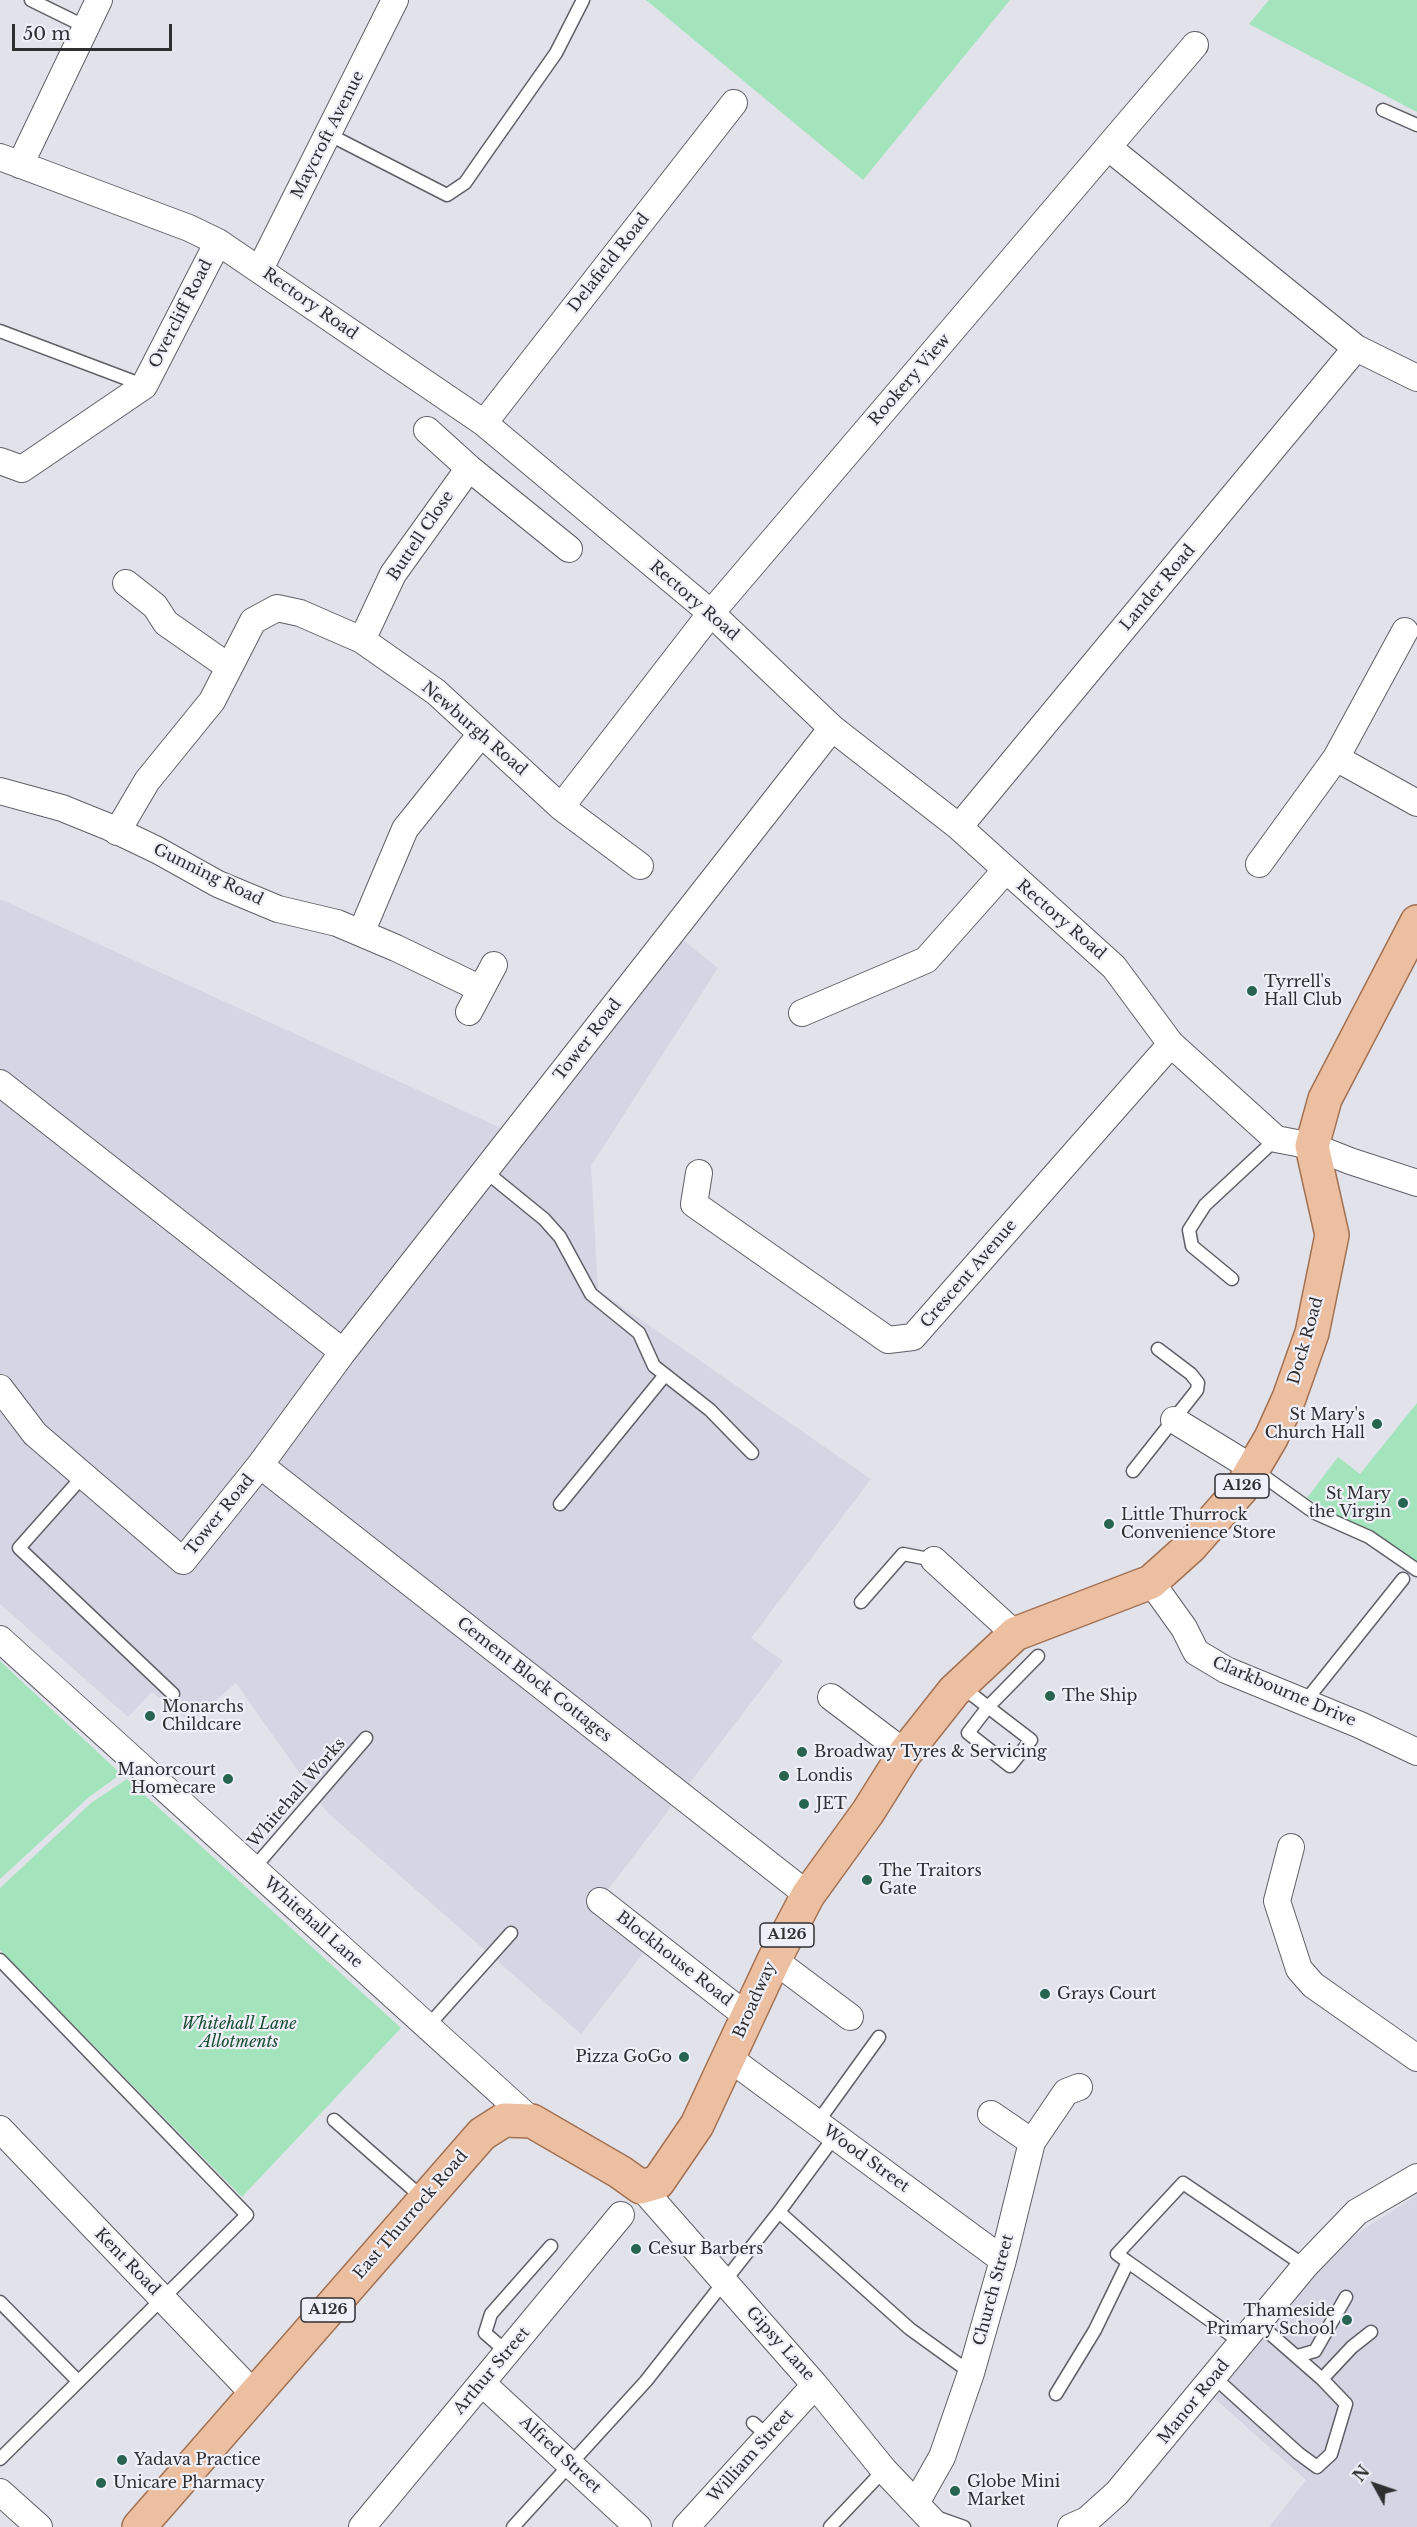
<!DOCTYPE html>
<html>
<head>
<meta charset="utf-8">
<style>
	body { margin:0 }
	#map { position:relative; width:1417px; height:2527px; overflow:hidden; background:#e2e2eb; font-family:"Libre Baskerville",serif }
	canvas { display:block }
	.north { position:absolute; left:1345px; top:2455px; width:60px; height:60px; -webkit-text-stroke:4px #efeff8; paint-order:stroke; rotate:310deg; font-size:16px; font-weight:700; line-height:24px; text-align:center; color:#2f2f32 }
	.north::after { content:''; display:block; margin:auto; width:21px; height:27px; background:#2f2f32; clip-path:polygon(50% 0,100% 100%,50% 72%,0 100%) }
	.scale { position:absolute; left:12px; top:24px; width:160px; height:27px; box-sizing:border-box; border:3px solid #2f2f32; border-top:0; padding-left:8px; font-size:18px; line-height:21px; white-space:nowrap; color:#2f2f32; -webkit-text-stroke:4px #efeff8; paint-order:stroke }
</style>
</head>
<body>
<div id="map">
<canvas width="1417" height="2527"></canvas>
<div class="north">N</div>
<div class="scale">50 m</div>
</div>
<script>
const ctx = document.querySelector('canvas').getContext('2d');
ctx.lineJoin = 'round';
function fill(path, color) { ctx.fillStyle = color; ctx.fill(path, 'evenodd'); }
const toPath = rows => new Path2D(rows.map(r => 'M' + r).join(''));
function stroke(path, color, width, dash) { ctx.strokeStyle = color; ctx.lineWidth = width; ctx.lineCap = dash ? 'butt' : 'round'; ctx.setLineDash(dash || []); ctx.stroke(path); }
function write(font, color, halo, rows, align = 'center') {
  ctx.font = font + ' "Libre Baskerville",serif'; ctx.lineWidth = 4.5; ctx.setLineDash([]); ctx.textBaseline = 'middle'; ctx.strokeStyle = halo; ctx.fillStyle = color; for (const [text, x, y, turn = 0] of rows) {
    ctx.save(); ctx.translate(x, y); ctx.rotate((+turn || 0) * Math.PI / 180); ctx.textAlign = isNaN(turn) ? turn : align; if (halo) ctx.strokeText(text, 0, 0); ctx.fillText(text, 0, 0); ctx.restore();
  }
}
fill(toPath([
	[0,899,514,1134,673,932,718,968,591,1166,598,1290,871,1479,751,1638,783,1661,600,1900,652,1942,581,2034,327,1812,236,1683,190,1722,152,1692,128,1717,0,1604],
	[1417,2195,1417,2527,1269,2527,1306,2480,1213,2397,1342,2243]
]), '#d6d5e4');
fill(toPath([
	[646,0,1010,0,863,180],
	[1269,0,1417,0,1417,112,1249,24],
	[1417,1403,1417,1571,1333,1512,1307,1498,1338,1457,1360,1474],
	[0,1661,121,1774,89,1797,0,1879],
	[127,1779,401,2028,242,2197,0,1950,0,1888,91,1803]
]), '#a3e4bc');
const service = toPath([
	[31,0,86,27],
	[1383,110,1417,125],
	[328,134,447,195,465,183,483,157,556,53,583,0],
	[0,331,143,385],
	[485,1171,544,1219,560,1237,591,1294,639,1333,654,1366,710,1410,752,1453],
	[1232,1279,1192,1246,1189,1230,1205,1205,1276,1139],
	[1255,1470,1315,1513,1369,1537,1417,1570],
	[1133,1471,1197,1390,1198,1383,1191,1374,1158,1349],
	[83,1476,19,1548,173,1694],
	[560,1504,665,1375],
	[861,1602,903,1554,934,1560],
	[961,1686,988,1707,1031,1740,1010,1766,968,1733,988,1707,1038,1656],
	[1304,1703,1403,1579],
	[253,1869,366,1738],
	[0,1960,247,2215,0,2459],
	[427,2027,511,1933],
	[334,2120,424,2199],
	[817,2123,879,2037],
	[779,2212,910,2329,971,2373],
	[1128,2262,1117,2254,1183,2183,1305,2266],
	[0,2302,78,2381],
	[508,2353,485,2333,491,2314,551,2246],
	[1297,2356,1315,2351,1346,2297],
	[1214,2377,1298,2453,1317,2467,1331,2454,1346,2404,1322,2379,1258,2323],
	[1322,2379,1352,2347,1371,2332],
	[1056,2394,1095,2330,1128,2262,1242,2343],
	[753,2423,768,2436],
	[933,2516,964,2527],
	[513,2527,646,2381,779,2212,835,2136],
	[830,2527,884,2470]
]);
const minor = toPath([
	[1109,148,1356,348,1417,378],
	[0,157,189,228,218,242,484,423,711,613,832,728,959,827,1114,967,1171,1044,1276,1139,1312,1146,1350,1161,1417,1183],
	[20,165,99,0],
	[260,269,395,0],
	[484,423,734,103],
	[427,430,469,468,569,549],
	[0,461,22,469,144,386,218,242],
	[126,583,155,606,166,623,229,667],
	[362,640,393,574,469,468],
	[1336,758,1417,803],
	[0,791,62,808,109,827,157,850,218,884,278,909,337,923,396,948,481,989],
	[561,807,711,613,1195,45],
	[959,827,1356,348],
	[117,832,147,781,212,701,253,621,277,608,300,613,362,640,436,692,561,807,640,866],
	[1259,864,1336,758,1405,631],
	[361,933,405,829,481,734],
	[469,1012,494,965],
	[802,1013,926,960,1005,871],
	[0,1083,343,1352,260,1465,183,1561,35,1434,0,1388],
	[699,1173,694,1204,888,1340,913,1337,1171,1044],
	[343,1352,832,728],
	[1174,1420,1254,1469],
	[260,1465,808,1895],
	[934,1560,1015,1634],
	[1151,1582,1184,1628,1196,1652,1226,1670,1360,1725,1417,1752],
	[0,1639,532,2121],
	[831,1697,905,1753],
	[1291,1847,1277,1901,1299,1969,1313,1985,1417,2058],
	[600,1901,748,2017],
	[774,1960,850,2017],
	[729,2058,1003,2260],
	[991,2114,1032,2142],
	[0,2129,255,2395],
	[641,2187,815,2385,884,2470,938,2527],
	[483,2384,638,2527],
	[0,2492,39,2527],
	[916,2503,942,2457,971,2373,1003,2260,1032,2142,1066,2092,1079,2087],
	[362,2527,621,2215],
	[686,2527,815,2385],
	[1071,2527,1087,2520,1117,2493,1305,2266,1357,2212,1417,2177]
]);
const primary = toPath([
	[139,2527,482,2134,504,2120,532,2121,620,2172,641,2187,658,2182,697,2125,774,1960,808,1895,868,1812,905,1753,954,1691,1015,1634,1151,1582,1190,1547,1241,1489,1271,1438,1289,1398,1312,1333,1332,1235,1312,1146,1325,1099,1417,922]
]);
stroke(service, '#5f5f67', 15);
stroke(minor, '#5f5f67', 28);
stroke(primary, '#a27152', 36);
stroke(service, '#fff', 12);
stroke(minor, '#fff', 26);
stroke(primary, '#ecbfa1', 33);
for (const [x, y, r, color] of [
	[1252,991,6,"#286550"],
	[1377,1424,6,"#286550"],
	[1403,1503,6,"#286550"],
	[1109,1524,6,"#286550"],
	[1050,1696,6,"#286550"],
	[150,1716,6,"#286550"],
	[802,1752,6,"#286550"],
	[784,1776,6,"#286550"],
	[228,1779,6,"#286550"],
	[804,1804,6,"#286550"],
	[867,1880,6,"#286550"],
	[1045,1994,6,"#286550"],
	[684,2057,6,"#286550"],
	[636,2249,6,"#286550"],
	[1347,2320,6,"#286550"],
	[122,2460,6,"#286550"],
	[101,2483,6,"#286550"],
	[955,2491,6,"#286550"]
]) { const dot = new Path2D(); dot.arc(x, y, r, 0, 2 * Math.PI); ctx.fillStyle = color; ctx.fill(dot); stroke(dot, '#efeff8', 2); }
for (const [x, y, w] of [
	[1242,1486,54],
	[787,1935,54],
	[328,2310,54]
]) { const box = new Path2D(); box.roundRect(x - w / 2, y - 12, w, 24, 4.5); ctx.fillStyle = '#efeff8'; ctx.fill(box); stroke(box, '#2f2f32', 1.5); }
write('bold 15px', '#2f2f32', null, [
	["A126",1242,1486],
	["A126",787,1935],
	["A126",328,2310]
]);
write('16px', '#2f2f32', '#efeff8', [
	["Maycroft Avenue",328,135,-63],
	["Delafield Road",609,263,-52],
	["Rectory Road",310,304,35],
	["Overcliff Road",181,314,-63],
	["Rookery View",910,380,-49],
	["Buttell Close",421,536,-56],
	["Lander Road",1158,588,-50],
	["Rectory Road",694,601,41],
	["Newburgh Road",474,729,41],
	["Gunning Road",208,875,26],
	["Rectory Road",1061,920,41],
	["Tower Road",588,1040,-52],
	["Crescent Avenue",969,1274,-49],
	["Dock Road",1306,1341,-74],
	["Tower Road",220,1515,-51],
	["Cement Block Cottages",534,1680,38],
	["Clarkbourne Drive",1284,1692,23],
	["Whitehall Works",297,1793,-49],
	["Whitehall Lane",313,1923,42],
	["Blockhouse Road",674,1959,38],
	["Broadway",755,2000,-66],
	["Wood Street",866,2159,36],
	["East Thurrock Road",411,2215,-49],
	["Kent Road",127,2262,46],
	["Church Street",994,2290,-75],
	["Gipsy Lane",780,2344,48],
	["Arthur Street",492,2371,-50],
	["Manor Road",1194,2402,-51],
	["Alfred Street",560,2455,43],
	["William Street",751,2456,-48]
]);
write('16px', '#2f2f32', '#efeff8', [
	["Tyrrell's",1264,982],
	["Hall Club",1264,1000],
	["St Mary's",1365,1415,"right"],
	["Church Hall",1365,1433,"right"],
	["St Mary",1391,1494,"right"],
	["the Virgin",1391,1512,"right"],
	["Little Thurrock",1121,1515],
	["Convenience Store",1121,1533],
	["The Ship",1062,1696],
	["Monarchs",162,1707],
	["Childcare",162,1725],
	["Broadway Tyres & Servicing",814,1752],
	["Manorcourt",216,1770,"right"],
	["Homecare",216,1788,"right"],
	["Londis",796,1776],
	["JET",816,1804],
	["The Traitors",879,1871],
	["Gate",879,1889],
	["Grays Court",1057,1994],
	["Pizza GoGo",672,2057,"right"],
	["Cesur Barbers",648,2249],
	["Thameside",1335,2311,"right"],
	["Primary School",1335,2329,"right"],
	["Yadava Practice",134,2460],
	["Globe Mini",967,2482],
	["Market",967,2500],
	["Unicare Pharmacy",113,2483]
], 'left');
write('italic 16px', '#174d31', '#efeff8', [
	["Whitehall Lane",239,2024],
	["Allotments",239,2042]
]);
</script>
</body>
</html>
